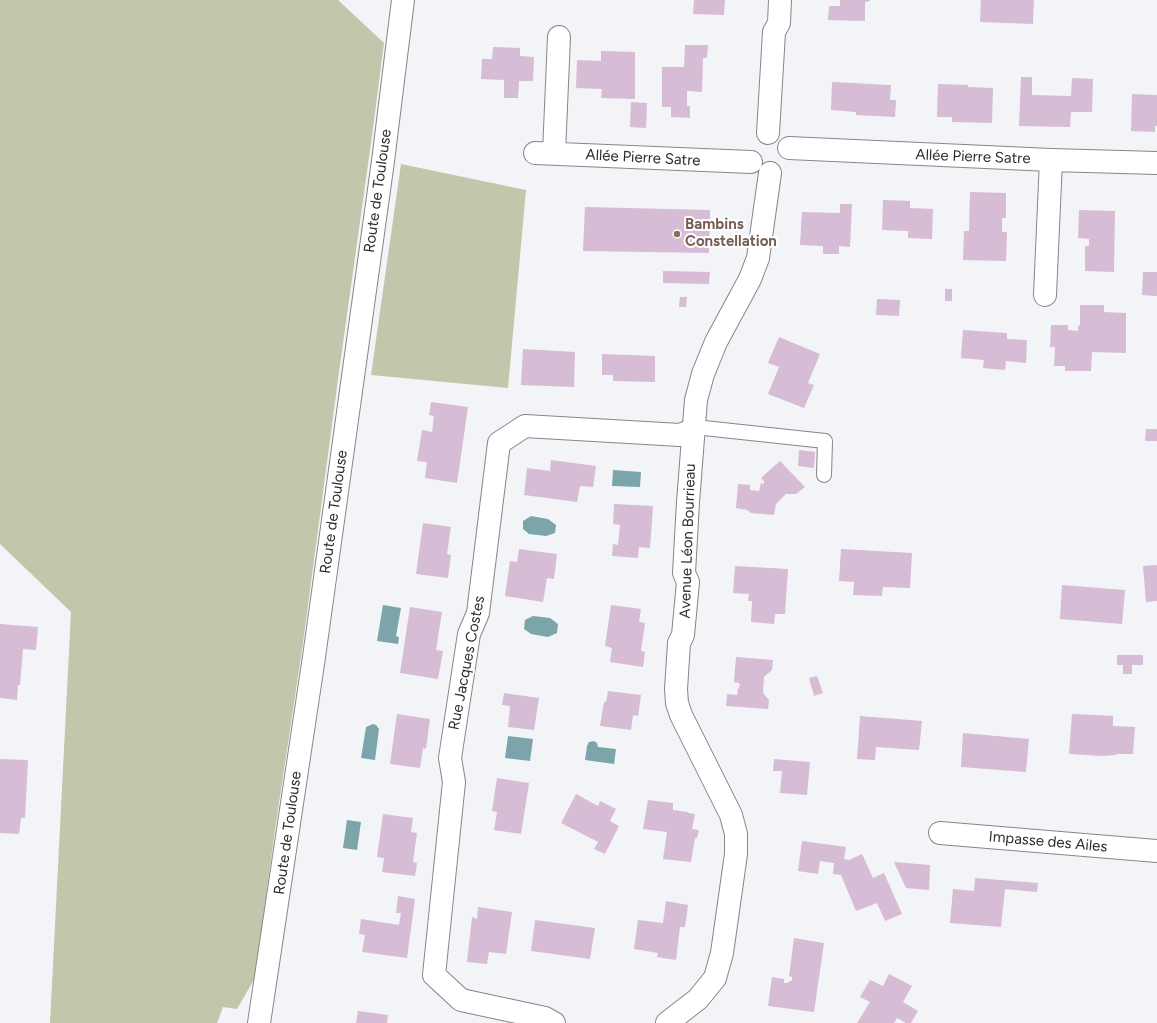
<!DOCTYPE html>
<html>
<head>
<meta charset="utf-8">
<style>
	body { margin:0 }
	canvas { display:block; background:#f3f4f7 }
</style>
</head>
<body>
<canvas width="1157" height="1023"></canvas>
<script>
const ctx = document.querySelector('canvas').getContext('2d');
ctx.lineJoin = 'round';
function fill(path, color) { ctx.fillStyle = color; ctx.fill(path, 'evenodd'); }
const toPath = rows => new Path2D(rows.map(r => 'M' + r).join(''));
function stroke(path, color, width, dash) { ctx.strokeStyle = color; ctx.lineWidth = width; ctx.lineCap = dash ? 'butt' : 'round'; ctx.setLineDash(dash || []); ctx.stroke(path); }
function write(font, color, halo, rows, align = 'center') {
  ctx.font = font + ' Figtree,sans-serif'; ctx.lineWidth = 4; ctx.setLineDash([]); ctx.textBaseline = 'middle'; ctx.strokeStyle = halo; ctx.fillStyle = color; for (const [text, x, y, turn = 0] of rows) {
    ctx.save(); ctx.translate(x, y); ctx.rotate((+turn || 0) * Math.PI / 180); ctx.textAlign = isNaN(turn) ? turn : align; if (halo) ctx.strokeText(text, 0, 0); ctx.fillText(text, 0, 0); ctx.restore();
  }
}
fill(toPath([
	[0,0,338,0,384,43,372,136,339,372,303,643,275,830,255,978,237,1009,223,1007,217,1023,50,1023,71,612,0,544],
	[401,164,526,190,508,388,371,375]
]), '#c2c7ab');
fill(toPath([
	[613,470,641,472,640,487,612,486],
	[531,516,548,519,556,525,555,533,546,536,529,534,523,529,523,521],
	[383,605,401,608,396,636,399,637,398,644,377,641],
	[533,616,550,618,558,624,557,633,548,637,531,634,524,629,525,620],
	[373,724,376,725,379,729,375,760,361,758,366,727],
	[508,736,533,739,530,761,505,758],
	[594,741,597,743,598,747,616,749,614,764,585,760,587,746,589,742],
	[347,820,361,822,357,850,343,848]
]), '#7ba5aa');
fill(toPath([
	[694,0,725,0,724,15,693,14],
	[840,0,870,0,870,1,865,2,865,21,828,20,829,6,840,6],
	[981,0,1034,0,1033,24,980,22],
	[685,45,708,45,707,58,703,58,702,92,687,91,687,106,690,106,690,118,671,117,671,107,662,107,662,67,684,67],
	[493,47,520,48,520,56,534,57,533,81,519,81,518,98,504,98,504,80,481,79,482,59,492,59],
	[601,51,635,52,635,99,601,98,602,89,576,88,577,60,601,61],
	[1021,77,1032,77,1032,95,1071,96,1072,78,1093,79,1092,112,1071,112,1070,127,1019,126],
	[832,82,891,85,890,100,896,100,895,117,856,115,856,112,831,110],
	[938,84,968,85,968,87,993,88,992,123,952,122,952,117,937,117],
	[1132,94,1157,95,1157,126,1155,126,1155,132,1131,131],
	[631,102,647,103,646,128,630,127],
	[970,192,1006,193,1006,218,1002,218,1002,232,1007,232,1006,261,963,260,964,231,969,231],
	[883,200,910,201,910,208,933,209,932,239,908,238,908,231,882,230],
	[840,204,852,204,850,247,839,246,839,254,823,254,823,246,800,245,802,212,840,213],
	[585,207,710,210,709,253,583,251],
	[1079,210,1115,211,1114,272,1085,271,1085,246,1089,246,1089,239,1078,238],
	[663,271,710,272,709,284,663,283],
	[1143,272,1157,272,1157,296,1142,295],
	[945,289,952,289,952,301,945,301],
	[680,297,687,297,686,307,679,307],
	[877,299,900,300,899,316,876,315],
	[1080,305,1104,305,1104,312,1126,313,1126,353,1092,352,1091,371,1065,371,1065,366,1054,366,1055,347,1050,347,1051,325,1068,325,1068,330,1078,331,1078,326,1080,325],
	[963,330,1007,333,1007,339,1027,340,1026,363,1006,361,1005,370,983,368,984,360,961,358],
	[779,337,820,354,808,383,814,385,804,408,768,394,779,367,768,363],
	[523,349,575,352,574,387,521,385],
	[602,354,655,356,655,382,613,381,613,375,602,375],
	[431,402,468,407,457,483,425,478,427,462,417,461,422,430,432,432,434,416,429,415],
	[1146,429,1157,429,1157,441,1145,441],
	[799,450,815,452,814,468,798,466],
	[551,460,596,466,593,487,580,486,577,502,524,495,527,468,550,471],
	[780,461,805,487,796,494,786,494,776,504,774,515,751,513,747,510,736,508,738,484,750,485,750,490,759,491,761,483,764,484,764,481,761,478],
	[614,504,653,506,650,548,639,547,638,558,612,556,613,544,618,545,620,525,613,524],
	[423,523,451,527,447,554,451,555,448,578,416,574],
	[519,549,557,554,554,579,547,578,543,602,505,596,510,561,517,562],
	[841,549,912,553,910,588,883,587,882,596,853,595,854,582,839,581],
	[1157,565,1157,601,1146,602,1143,566],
	[735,566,788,569,785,614,775,614,774,624,751,622,752,601,748,601,749,594,733,593],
	[1062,585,1125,590,1122,624,1060,619],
	[611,605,641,609,639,622,645,623,641,651,645,652,643,667,610,662,612,648,605,646],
	[410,607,442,612,436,650,443,651,438,679,400,673],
	[0,624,38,627,36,650,23,649,20,685,18,685,17,700,0,698],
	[1117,655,1143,655,1143,665,1132,665,1132,674,1123,674,1123,665,1117,665],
	[736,657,773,660,772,670,764,677,763,693,769,700,768,709,726,706,727,694,737,695,738,689,740,685,739,683,734,682],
	[817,676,823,693,814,696,809,678],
	[608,691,641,695,638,716,633,715,631,730,600,726,604,702,606,702],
	[504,693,539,698,534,730,508,727,510,706,502,705],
	[397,714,430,719,426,749,423,748,420,768,390,764],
	[1072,714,1113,716,1113,726,1135,727,1133,754,1116,754,1116,755,1102,756,1069,754],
	[860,716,922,721,919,750,876,747,875,760,857,759],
	[963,733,1029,739,1026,772,961,767],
	[0,759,28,760,25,818,21,818,19,834,0,833],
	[774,759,810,762,807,795,780,793,782,771,773,771],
	[497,778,529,783,521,834,494,830,497,812,492,811],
	[576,794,598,806,600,801,616,809,610,821,619,826,605,854,594,849,598,842,561,823],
	[648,800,673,803,673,810,688,812,688,813,695,814,692,829,699,830,697,838,695,838,691,862,663,859,667,832,643,829],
	[383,814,413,818,411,832,417,833,413,862,417,863,415,876,382,872,384,858,377,857],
	[802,841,846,847,844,859,849,860,862,854,873,878,884,873,902,914,885,921,877,903,856,911,841,875,833,874,834,863,820,861,818,874,798,871],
	[894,862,930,865,929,890,906,888],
	[975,878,1038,883,1037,892,1005,889,1001,927,950,923,953,889,974,891],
	[398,896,415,899,407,958,362,952,365,935,359,934,361,919,399,925,401,913,396,913],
	[666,901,688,905,685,927,680,927,676,960,657,957,658,953,634,949,638,920,663,923],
	[478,907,512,912,506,954,489,952,487,964,467,962,472,917,477,919],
	[535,920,595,928,590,959,531,951],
	[794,938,824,943,814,1012,768,1006,772,977,784,979,784,983,787,983,792,980,792,977,789,976],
	[889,974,912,986,903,1002,918,1011,911,1023,906,1023,897,1018,894,1023,857,1023,870,1002,860,997,870,980,883,986],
	[358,1011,388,1015,387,1023,356,1023]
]), '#d6bcd5');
const lane = toPath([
	[693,430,704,428,825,441,824,475]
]);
const street = toPath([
	[768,133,774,32,779,23,780,0],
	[789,148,1051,160,1157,163],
	[535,153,751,162],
	[554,153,559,37],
	[1045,295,1051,160],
	[940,833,1157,851],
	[554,1023,545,1018,461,1000,434,975,454,782,450,758,469,634,478,613,499,443,525,426,680,435,693,430],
	[667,1023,698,999,715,978,722,953,736,854,736,834,731,815,681,715,677,703,676,689,679,643,683,635,688,582,684,573,688,502,696,400,703,374,716,342,750,279,758,258,770,173]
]);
const secondary = toPath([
	[259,1023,314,657,383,161,403,0]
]);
stroke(lane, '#86868a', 16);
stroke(street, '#86868a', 24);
stroke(secondary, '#86868a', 24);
stroke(lane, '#fff', 14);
stroke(street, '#fff', 22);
stroke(secondary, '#fff', 22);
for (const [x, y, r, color] of [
	[677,234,4,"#8d6e63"]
]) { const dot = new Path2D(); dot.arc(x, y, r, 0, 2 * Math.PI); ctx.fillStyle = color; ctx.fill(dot); stroke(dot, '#fff', 1.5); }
write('15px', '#2b2c2d', '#fff', [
	["Allée Pierre Satre",973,157,2],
	["Allée Pierre Satre",643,158,3],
	["Route de Toulouse",378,191,-82],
	["Route de Toulouse",334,512,-82],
	["Avenue Léon Bourrieau",688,541,-88],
	["Rue Jacques Costes",467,663,-79],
	["Route de Toulouse",288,833,-82],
	["Impasse des Ailes",1048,842,5]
]);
write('bold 15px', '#785e54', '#fff', [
	["Bambins",685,225],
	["Constellation",685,242]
], 'left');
</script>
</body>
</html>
